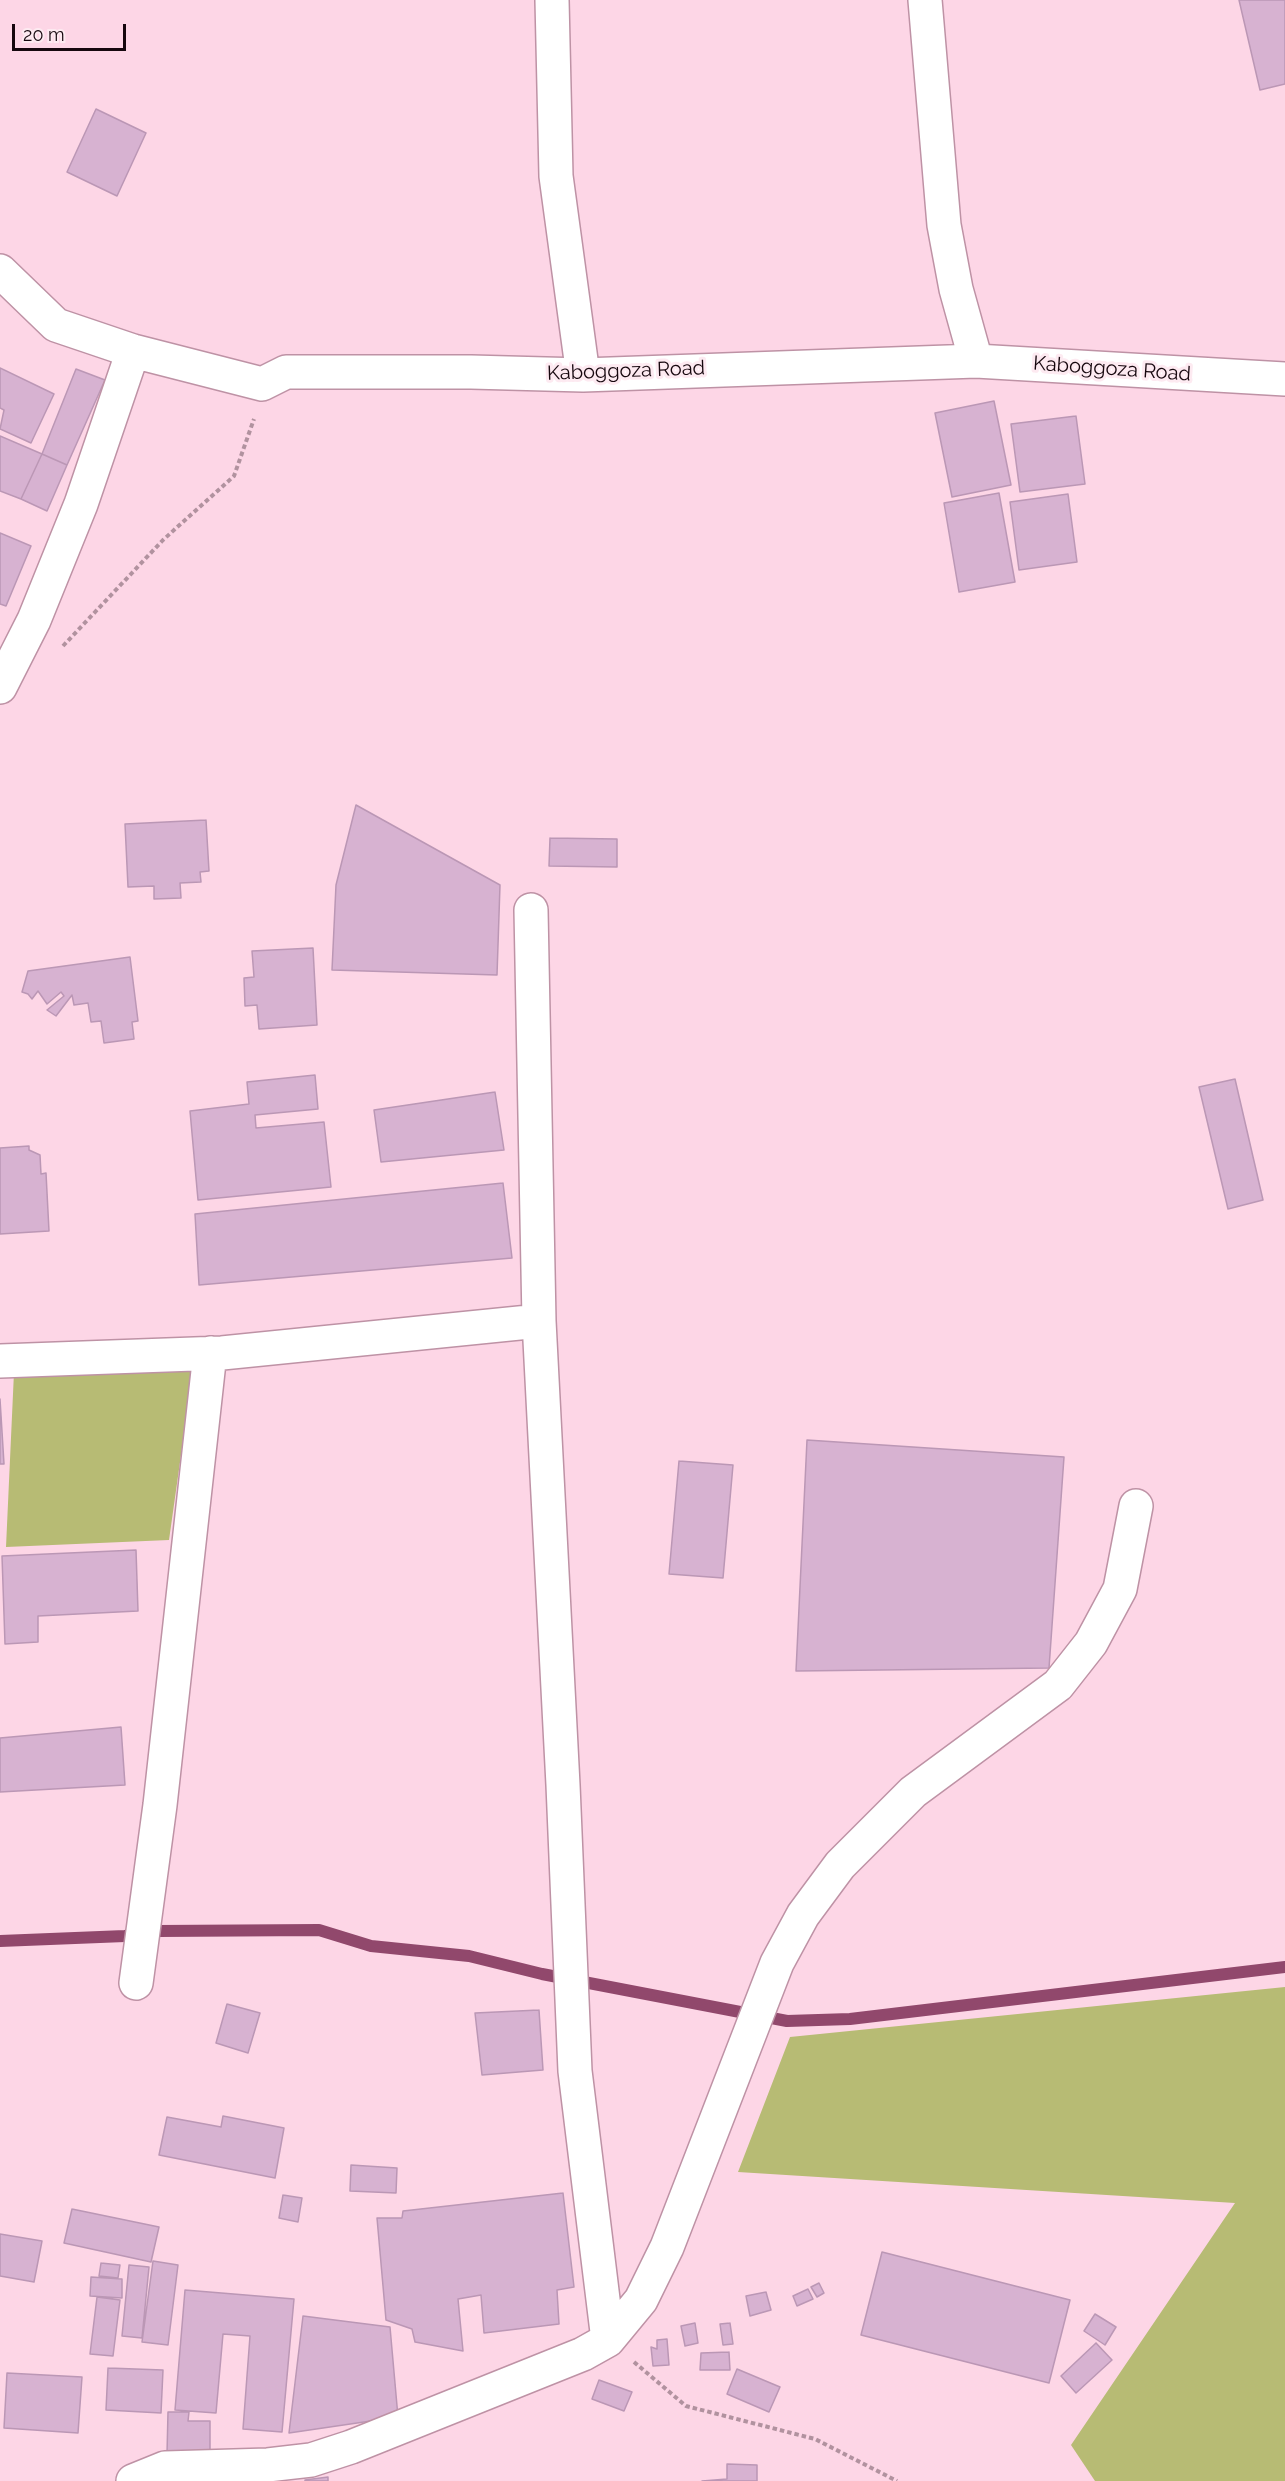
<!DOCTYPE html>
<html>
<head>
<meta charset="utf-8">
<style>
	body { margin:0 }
	#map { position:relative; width:1285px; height:2481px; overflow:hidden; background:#fdd6e6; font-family:Raleway,sans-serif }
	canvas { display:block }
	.scale { position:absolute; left:12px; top:24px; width:114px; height:27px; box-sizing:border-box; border:3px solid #16070e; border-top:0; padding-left:8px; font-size:18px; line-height:21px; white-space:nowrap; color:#16070e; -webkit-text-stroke:4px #fdeaf1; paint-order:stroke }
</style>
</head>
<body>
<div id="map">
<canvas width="1285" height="2481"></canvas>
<div class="scale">20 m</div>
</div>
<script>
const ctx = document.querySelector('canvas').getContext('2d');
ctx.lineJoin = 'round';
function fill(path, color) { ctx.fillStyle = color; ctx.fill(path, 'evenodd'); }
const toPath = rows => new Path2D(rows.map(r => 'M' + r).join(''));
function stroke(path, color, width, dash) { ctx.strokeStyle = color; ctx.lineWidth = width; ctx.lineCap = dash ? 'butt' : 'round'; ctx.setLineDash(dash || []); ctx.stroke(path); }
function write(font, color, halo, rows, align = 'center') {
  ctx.font = font + ' Raleway,sans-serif'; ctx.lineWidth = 6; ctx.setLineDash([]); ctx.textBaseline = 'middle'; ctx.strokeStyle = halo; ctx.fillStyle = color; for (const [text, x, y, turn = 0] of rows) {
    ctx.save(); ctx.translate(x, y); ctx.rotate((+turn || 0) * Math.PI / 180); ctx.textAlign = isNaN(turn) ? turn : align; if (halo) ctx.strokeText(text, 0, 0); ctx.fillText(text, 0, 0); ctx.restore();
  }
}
fill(toPath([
	[194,1363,169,1540,6,1547,14,1372],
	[1285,1987,1285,2481,1095,2481,1071,2445,1235,2203,738,2172,790,2037]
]), '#b7bb74');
stroke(toPath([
	[0,1941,125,1936,158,1931,319,1930,371,1946,469,1956,542,1974,787,2021,850,2019,1285,1967]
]), '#91486c', 12);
const building = toPath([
	[1239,0,1285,0,1285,84,1260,90,1239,0],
	[96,109,146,133,117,196,67,172,96,109],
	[0,368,54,394,31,443,0,429,4,410,0,408,0,368],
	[76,369,105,380,67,465,42,454,76,369],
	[994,401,1011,485,952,497,935,413,994,401],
	[1076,416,1085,484,1020,492,1011,424,1076,416],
	[0,436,42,454,21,499,0,491,0,436],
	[42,454,67,465,47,511,21,499,42,454],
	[999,493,1015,582,959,592,944,503,999,493],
	[1068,494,1077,562,1019,570,1010,502,1068,494],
	[0,533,31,546,6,606,0,604,0,533],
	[356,805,500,885,497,975,332,970,336,885,356,805],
	[206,820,209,871,200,872,201,882,180,883,181,898,154,899,154,886,128,887,125,824,206,820],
	[550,838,617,839,617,867,549,866,550,838],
	[313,948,317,1025,259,1029,257,1005,245,1006,244,978,254,977,252,951,313,948],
	[130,957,138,1021,132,1022,134,1039,104,1043,101,1021,91,1022,88,1003,74,1005,72,995,56,1016,47,1010,64,996,61,992,47,1004,38,991,32,999,28,994,22,992,28,971,130,957],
	[315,1075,318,1109,255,1115,256,1128,324,1122,331,1187,198,1200,190,1111,249,1104,247,1082,315,1075],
	[1235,1079,1263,1200,1228,1209,1199,1087,1235,1079],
	[495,1092,504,1150,381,1162,374,1110,495,1092],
	[29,1146,29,1150,40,1155,41,1174,46,1173,49,1231,0,1234,0,1148,29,1146],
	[503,1183,512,1258,199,1285,195,1214,503,1183],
	[0,1399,4,1464,0,1464,0,1399],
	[807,1440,1064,1457,1049,1668,796,1671,807,1440],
	[679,1461,733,1465,723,1578,669,1574,679,1461],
	[136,1550,138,1611,38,1616,38,1642,5,1644,2,1556,136,1550],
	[121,1727,125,1785,0,1792,0,1738,121,1727],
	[227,2004,260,2013,248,2053,216,2043,227,2004],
	[539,2010,543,2070,482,2075,475,2013,539,2010],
	[223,2116,284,2128,275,2178,159,2155,167,2117,221,2127,223,2116],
	[351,2165,397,2168,396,2193,350,2191,351,2165],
	[563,2193,574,2287,557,2290,559,2324,484,2333,481,2295,458,2299,463,2351,415,2342,412,2329,386,2320,377,2218,402,2218,403,2211,563,2193],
	[283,2195,302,2198,298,2222,279,2218,283,2195],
	[72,2209,159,2227,151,2262,64,2243,72,2209],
	[0,2234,42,2241,34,2282,0,2276,0,2234],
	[882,2252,1070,2300,1049,2383,861,2335,882,2252],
	[153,2261,178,2265,168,2345,142,2342,153,2261],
	[101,2263,120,2265,118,2278,99,2276,101,2263],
	[129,2265,149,2267,142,2338,122,2336,129,2265],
	[91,2277,122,2279,122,2298,90,2296,91,2277],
	[819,2283,824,2293,817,2297,811,2287,819,2283],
	[808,2289,813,2299,797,2306,793,2296,808,2289],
	[185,2290,294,2299,282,2432,243,2429,250,2336,223,2334,216,2413,175,2410,185,2290],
	[766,2292,771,2310,750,2316,746,2296,766,2292],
	[97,2297,120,2300,113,2356,90,2354,97,2297],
	[1095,2314,1116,2327,1105,2345,1084,2331,1095,2314],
	[303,2316,390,2327,398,2417,289,2433,303,2316],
	[695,2323,698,2343,685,2346,681,2326,695,2323],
	[730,2323,733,2344,723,2345,720,2324,730,2323],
	[667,2339,669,2365,653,2366,651,2347,657,2349,657,2340,667,2339],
	[1096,2343,1112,2360,1076,2393,1061,2376,1096,2343],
	[729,2352,730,2370,700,2370,701,2353,729,2352],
	[108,2368,163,2370,161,2413,106,2410,108,2368],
	[737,2369,780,2387,769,2412,727,2394,737,2369],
	[7,2373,82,2377,78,2433,4,2428,7,2373],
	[599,2380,632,2392,624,2411,592,2399,599,2380],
	[168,2412,189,2412,188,2421,210,2421,210,2455,167,2454,168,2412],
	[727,2464,757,2465,757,2481,702,2481,727,2479,727,2464],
	[328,2477,328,2481,305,2481,305,2480,328,2477]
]);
fill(building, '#d7b2d1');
stroke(building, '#bb97b5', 1.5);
const street = toPath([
	[552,0,556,176,583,375],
	[925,0,944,225,956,289,976,361],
	[0,271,56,325,133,351,262,384,286,372,471,372,583,375,976,361,1285,379],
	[0,687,34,620,81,504,133,351],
	[531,910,539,1321,563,1785,575,2071,608,2340],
	[0,1361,222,1353,539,1321],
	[136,1983,160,1805,210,1353],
	[133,2481,165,2468,268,2465,311,2460,351,2447,583,2354,608,2340,641,2300,667,2247,777,1963,803,1915,840,1865,913,1792,1058,1685,1091,1643,1120,1589,1136,1506]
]);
stroke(street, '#be92a5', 36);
stroke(toPath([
	[63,646,163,540,234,476,254,419],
	[634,2362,686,2406,815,2439,897,2481]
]), '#b1929f', 4, [4.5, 3]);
stroke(street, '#fff', 33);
write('20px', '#16070e', '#fdeaf1', [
	["Kaboggoza Road",1112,369,4],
	["Kaboggoza Road",626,371,-2]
]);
</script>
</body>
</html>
